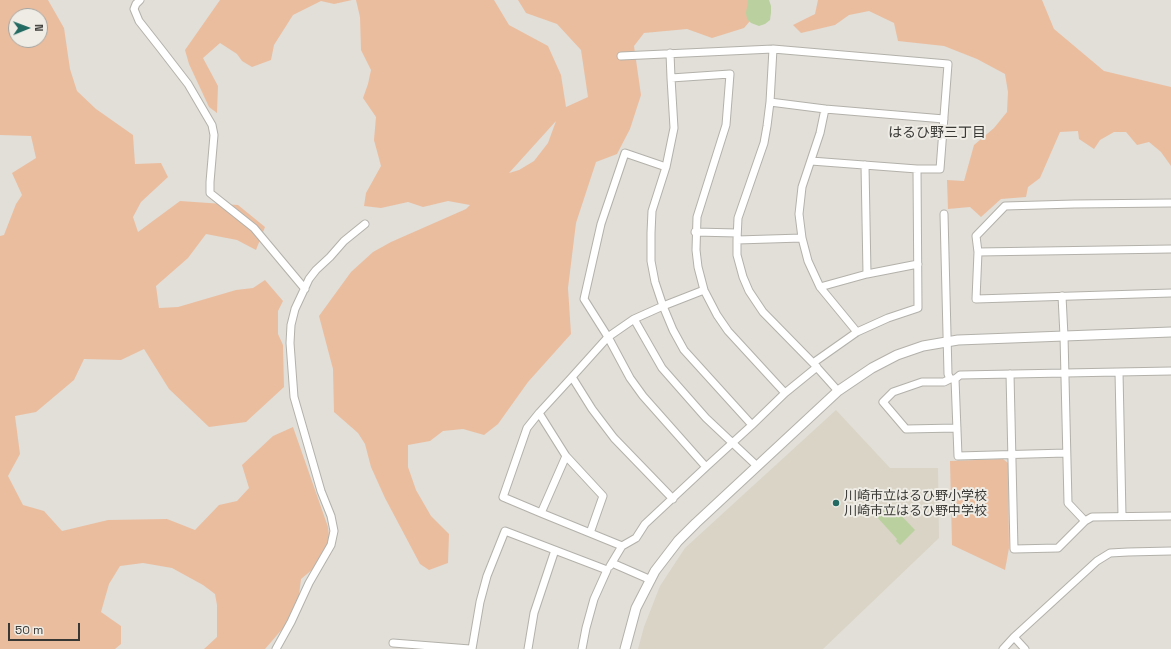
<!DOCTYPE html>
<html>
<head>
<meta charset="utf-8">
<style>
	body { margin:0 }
	#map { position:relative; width:1171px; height:649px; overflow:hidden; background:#e1dfd8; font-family:"Space Grotesk",sans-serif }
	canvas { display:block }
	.north { position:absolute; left:8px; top:8px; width:40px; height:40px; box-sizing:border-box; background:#eeece5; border:1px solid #a6a49f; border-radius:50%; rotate:89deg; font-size:11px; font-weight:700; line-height:16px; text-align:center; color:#393835 }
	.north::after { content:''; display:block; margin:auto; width:14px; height:18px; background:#236b62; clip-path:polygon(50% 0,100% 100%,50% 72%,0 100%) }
	.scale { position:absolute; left:8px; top:623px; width:72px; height:18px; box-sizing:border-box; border:2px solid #393835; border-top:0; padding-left:5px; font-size:12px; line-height:14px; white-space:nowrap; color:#393835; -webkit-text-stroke:3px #eeece5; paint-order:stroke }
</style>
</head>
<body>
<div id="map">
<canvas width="1171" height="649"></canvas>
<div class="north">N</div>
<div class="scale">50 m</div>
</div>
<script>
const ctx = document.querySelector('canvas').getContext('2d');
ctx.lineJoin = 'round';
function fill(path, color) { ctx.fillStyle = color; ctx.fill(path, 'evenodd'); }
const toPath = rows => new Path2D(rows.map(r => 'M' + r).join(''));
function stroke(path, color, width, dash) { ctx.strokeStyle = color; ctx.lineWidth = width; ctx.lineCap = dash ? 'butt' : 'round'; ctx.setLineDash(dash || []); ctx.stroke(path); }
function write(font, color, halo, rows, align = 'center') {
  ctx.font = font + ' "Space Grotesk","Noto Sans JP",sans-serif'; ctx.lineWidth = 4; ctx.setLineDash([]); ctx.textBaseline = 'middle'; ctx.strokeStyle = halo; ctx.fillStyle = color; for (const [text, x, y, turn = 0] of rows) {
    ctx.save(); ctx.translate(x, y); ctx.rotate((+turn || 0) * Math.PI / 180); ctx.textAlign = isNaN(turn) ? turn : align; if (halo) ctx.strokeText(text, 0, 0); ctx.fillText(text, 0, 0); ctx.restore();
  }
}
fill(toPath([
	[836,410,890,468,938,468,939,538,823,649,638,649,644,627,660,586,685,548]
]), '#d9d4c6');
fill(toPath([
	[0,0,48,0,64,28,70,69,77,91,96,109,133,135,135,164,161,163,168,177,141,202,133,217,138,232,180,201,238,205,265,227,256,250,237,240,206,234,188,258,156,286,159,308,178,307,236,290,253,288,265,280,283,301,278,311,278,334,283,345,284,387,246,422,209,427,169,389,144,349,121,360,84,359,74,380,36,412,15,416,20,454,8,476,23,505,44,511,62,531,108,520,167,519,195,530,219,505,237,501,249,488,242,465,273,436,293,427,328,527,331,554,301,579,297,612,265,649,204,649,217,637,217,605,215,594,203,585,172,568,143,563,120,566,109,584,101,612,121,626,121,644,115,649,0,649,0,236,4,235,16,204,22,195,12,173,36,158,31,136,0,135],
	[16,16,40,16,40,40,16,40],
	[220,0,352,0,334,4,321,1,293,15,274,45,271,60,252,67,242,61,237,54,220,43,203,58,218,86,217,113,209,107,189,64,185,50],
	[356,0,494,0,509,25,548,46,561,75,566,107,588,97,581,50,557,24,526,13,518,0,768,0,744,28,712,38,687,29,644,33,634,46,641,95,630,129,617,154,596,162,576,223,568,288,571,334,528,382,498,424,484,435,463,429,443,431,430,441,408,445,408,467,416,490,431,516,449,534,448,563,429,570,420,564,385,498,371,467,365,444,358,433,334,412,333,369,319,316,351,272,373,252,391,242,466,209,470,205,448,201,423,207,408,202,381,208,364,206,366,193,381,166,374,140,376,117,363,98,368,84,371,70,361,50,360,17],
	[556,121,548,143,534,161,519,170,509,173],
	[818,0,1042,0,1054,29,1104,71,1171,87,1171,166,1161,152,1149,142,1137,145,1126,132,1114,132,1100,140,1094,149,1079,139,1078,131,1060,132,1040,178,1028,187,1026,197,1001,199,981,217,970,207,948,209,947,180,964,181,974,145,994,128,1007,112,1008,92,1005,74,977,59,944,46,898,41,894,23,869,11,849,15,835,25,801,33,793,25,815,14],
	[1003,459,1008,463,1009,548,1005,570,952,545,950,461]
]), '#ebbd9f');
fill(toPath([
	[748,0,769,0,771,6,771,13,770,20,765,24,759,26,751,23,747,19,746,13],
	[890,504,915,530,900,545,896,541,897,539,877,517]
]), '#bad19f');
const minor = toPath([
	[140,0,136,4,134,9,139,21,161,49,188,84,212,125,214,135,210,182,210,193,254,228,305,289],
	[670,53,671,78],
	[621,56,773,49,948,64,940,169,917,169,811,161],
	[730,74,726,125,697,217,696,250,698,267,704,290,717,315,728,331,785,393,752,425,684,350,673,330,663,306,655,282,651,261,651,233,652,211,666,167,674,128,671,78,730,74],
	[770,102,773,49],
	[825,109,820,133,802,187,799,214,802,238,808,261,820,287,857,332],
	[865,165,867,274],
	[1171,203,1074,204,1005,206,976,236,978,252,976,299,1171,293],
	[944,214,948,374,950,379],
	[695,232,737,233],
	[737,240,802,238],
	[978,252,1171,249],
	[820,287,867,274,918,264],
	[1062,296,1064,336,1068,503,1085,521],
	[634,319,662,368,706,418,757,466],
	[813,363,857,332,888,318,918,308,917,169],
	[1119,372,1122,516],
	[1010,374,1014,549,1058,548,1085,521,1092,517,1171,516],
	[954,379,950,379,944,382,922,382,893,392,883,402,906,429,957,428],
	[838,391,813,363,763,312,749,291,743,277,737,255,737,240,738,218,764,143,767,126,770,102,825,109,944,119],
	[785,393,817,367],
	[539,413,572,377],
	[1066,453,958,456,955,379,960,375,1171,371],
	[566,456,603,496,590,533],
	[706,467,752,425],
	[673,499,614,438,592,409,572,377,608,337,634,319,663,306,704,290],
	[541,513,566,456,539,413,527,428,503,497,541,513,622,546,636,538,645,524,706,467,643,396,630,378,608,337,584,299,601,224,625,153,666,167],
	[612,563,651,580],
	[610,566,622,546],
	[1014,637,1025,649],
	[393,643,470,649],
	[276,649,291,622,309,583,331,545,334,531,331,516,321,491,294,397,290,343,291,325,295,309,309,279,316,270,330,257,344,241,365,224],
	[472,649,480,602,487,576,505,531,607,570,594,599,586,628,582,649],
	[528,649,534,613,555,550],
	[1003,649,1014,637,1097,561,1110,553,1128,552,1171,551]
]);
const tertiary = toPath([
	[625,649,636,608,655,571,678,541,696,523,838,391,872,368,897,355,923,346,958,340,1171,332]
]);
stroke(minor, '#b3b1aa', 9);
stroke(tertiary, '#b3b1aa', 11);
stroke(minor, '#fff', 7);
stroke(tertiary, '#fff', 9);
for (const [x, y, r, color] of [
	[836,503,4,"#236b62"]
]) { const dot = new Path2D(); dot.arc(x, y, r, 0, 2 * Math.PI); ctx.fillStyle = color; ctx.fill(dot); stroke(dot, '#eeece5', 1.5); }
write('13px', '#393835', '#eeece5', [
	["川崎市立はるひ野小学校",844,496],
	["川崎市立はるひ野中学校",844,511]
], 'left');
write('14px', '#393835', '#eeece5', [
	["はるひ野三丁目",937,133]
]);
</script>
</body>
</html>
